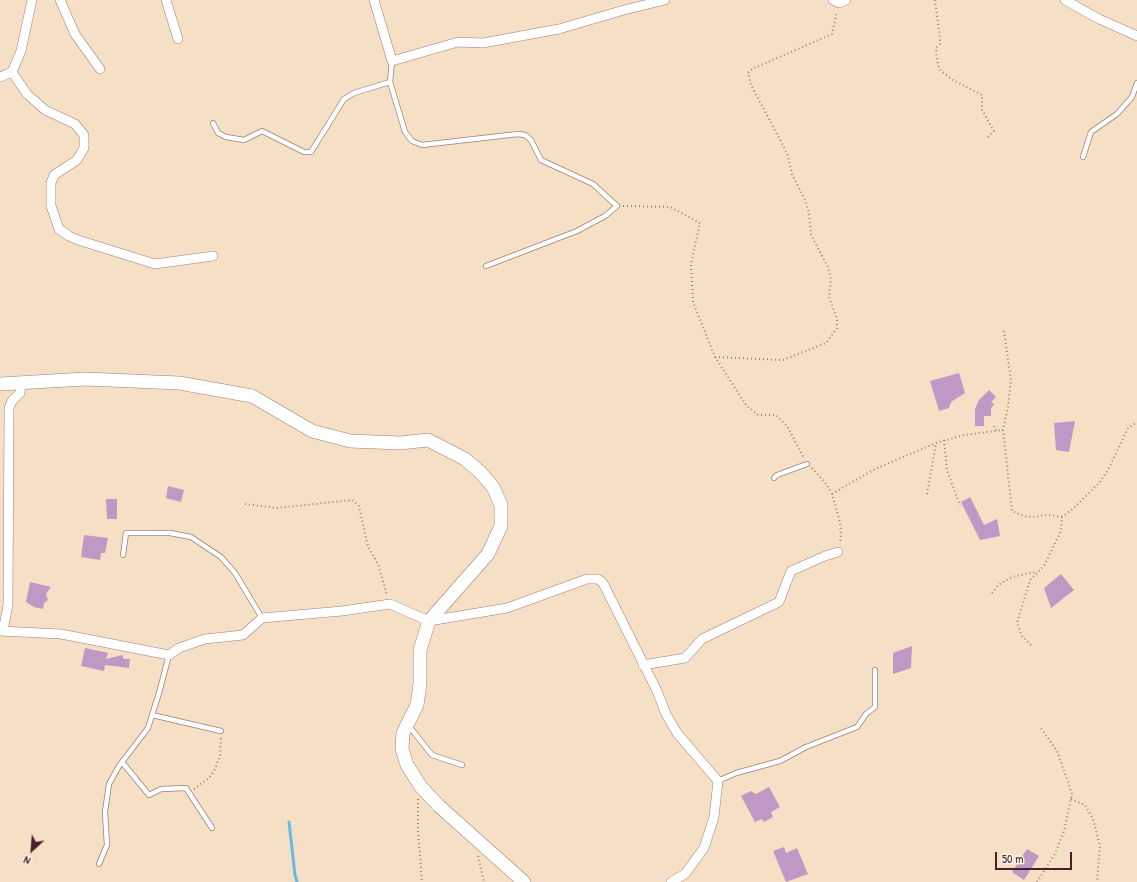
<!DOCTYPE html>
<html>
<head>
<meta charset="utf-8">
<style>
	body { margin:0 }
	#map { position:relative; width:1137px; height:882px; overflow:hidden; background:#f5dfc5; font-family:"Patrick Hand",sans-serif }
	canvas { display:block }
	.north { position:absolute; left:12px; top:830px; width:40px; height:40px; -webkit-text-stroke:3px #fcf5e5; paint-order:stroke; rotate:206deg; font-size:11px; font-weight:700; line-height:16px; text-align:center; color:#4a1f2b }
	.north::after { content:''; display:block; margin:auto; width:14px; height:18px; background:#4a1f2b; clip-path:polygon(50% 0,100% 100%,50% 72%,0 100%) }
	.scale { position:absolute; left:995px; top:852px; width:77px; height:18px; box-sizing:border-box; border:2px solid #4a1f2b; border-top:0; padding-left:5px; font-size:12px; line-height:14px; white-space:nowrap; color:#4a1f2b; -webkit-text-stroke:3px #fcf5e5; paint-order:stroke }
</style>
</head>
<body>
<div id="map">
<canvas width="1137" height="882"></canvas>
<div class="north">N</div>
<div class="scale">50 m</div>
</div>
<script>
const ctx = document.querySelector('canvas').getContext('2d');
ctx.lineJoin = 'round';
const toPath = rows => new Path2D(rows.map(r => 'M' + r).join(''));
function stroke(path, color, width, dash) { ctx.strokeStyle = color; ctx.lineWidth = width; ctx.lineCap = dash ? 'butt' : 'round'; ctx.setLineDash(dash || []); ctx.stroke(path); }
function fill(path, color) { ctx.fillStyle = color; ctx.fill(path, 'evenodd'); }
stroke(toPath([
	[289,822,295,875,297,882]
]), '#6abae5', 3);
fill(toPath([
	[959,373,965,393,951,402,949,408,939,411,930,381],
	[989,390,996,397,991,402,994,404,991,409,991,416,984,416,984,426,975,426,975,409,979,400],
	[1075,421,1069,452,1056,450,1054,423],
	[168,486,184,490,181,502,166,498],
	[970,497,984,525,997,519,1000,536,980,540,961,502],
	[106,499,117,499,117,519,107,519],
	[84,535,108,538,105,553,101,553,100,560,81,557],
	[1061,574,1074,590,1051,608,1044,588],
	[30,582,51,587,46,594,48,600,44,603,43,609,34,607,26,602],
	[912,646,911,668,893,674,893,653],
	[85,648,108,653,106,659,122,655,124,659,130,659,129,668,105,665,104,671,81,666],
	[769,787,780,807,771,812,773,817,764,822,762,819,755,822,741,796,751,791,756,794],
	[784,847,786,853,797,848,808,874,786,882,773,851],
	[1027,849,1039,856,1024,880,1012,872]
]), '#c098c5');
const lane = toPath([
	[392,61,390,82,405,132,412,141,422,145,518,134,525,135,531,140,541,160,593,184,617,206,605,216,577,231,486,266],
	[213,123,218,133,226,137,244,140,262,131,304,152,311,152,344,99,354,93,390,82],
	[1083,157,1091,132,1117,114,1132,97,1137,83],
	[774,478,777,475,807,464],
	[123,555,126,533,170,533,191,537,221,557,235,573,262,618],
	[152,715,221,731],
	[409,726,432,755,462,765],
	[122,762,149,795,161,789,186,788,212,828],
	[718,781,736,773,780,761,806,747,857,727,866,714,875,707,875,670],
	[99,864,107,845,105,812,109,784,119,766,148,728,159,693,169,655]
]);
const street = toPath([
	[60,0,75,34,100,69],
	[166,0,178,39],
	[374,0,392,61,458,42,483,43,559,29,624,10,665,0],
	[833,0,839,3,846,0],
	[1065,0,1099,19,1137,36],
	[12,72,27,94,45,110,75,124,84,135,84,148,77,160,54,175,51,183,51,206,59,229,69,236,78,240,155,264,213,256],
	[0,77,12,72,21,51,32,0],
	[0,631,61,634,169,655,179,648,205,639,243,635,262,618,342,611,390,604,429,621,507,608,587,579,598,579,603,583,657,691,666,714,677,733,718,781,714,817,704,848,685,874,671,882],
	[3,631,8,605,9,408,12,401,20,393,21,383],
	[643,665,685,658,702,639,779,602,791,571,825,556,838,552]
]);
const secondary = toPath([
	[0,384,85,379,179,383,252,396,312,431,350,441,400,443,428,440,465,459,481,473,493,487,501,505,501,526,488,554,429,621,420,650,420,684,417,705,403,733,402,749,407,765,421,787,439,806,524,882]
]);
stroke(lane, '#a07f78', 6);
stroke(street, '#a07f78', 10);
stroke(secondary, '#a07f78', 14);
stroke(toPath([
	[935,0,940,38,940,44,937,47,936,53,939,69,951,79,982,95,982,110,994,131,987,138],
	[623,206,670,207,700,223,691,264,693,302,715,357,746,405,758,415,776,415,787,426,804,458],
	[1004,331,1011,381,1008,407,1003,430,1012,511,1024,516,1032,517,1048,515,1062,517],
	[715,357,783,360,826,343,837,328,837,319,829,297,831,279,828,267,811,235,809,213,805,200,792,174,787,153,751,85,748,73,752,69,832,34,837,12],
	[994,426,996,431],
	[944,440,947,470,960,506],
	[812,468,827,485,832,494,840,522,841,534,840,543],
	[832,494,875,469,936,443,964,435,1003,430],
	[927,494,936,443],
	[245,504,277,508,352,500,359,506,368,547,378,564,387,595],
	[992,593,998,585,1012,577,1035,572],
	[1031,645,1022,636,1017,623,1030,580,1044,566,1061,531,1062,517,1074,508,1100,482,1108,470,1128,428,1137,422],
	[194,789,210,777,215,769,220,756,221,738],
	[418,799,418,830,422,882],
	[1071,799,1085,805,1093,819,1100,846,1097,882],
	[478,856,484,882],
	[1037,882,1055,854,1064,831,1072,794,1057,751,1040,727]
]), '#a07f78', 2, [1, 3]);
stroke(lane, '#fff', 4.5);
stroke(street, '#fff', 9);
stroke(secondary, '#fff', 13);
</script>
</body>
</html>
